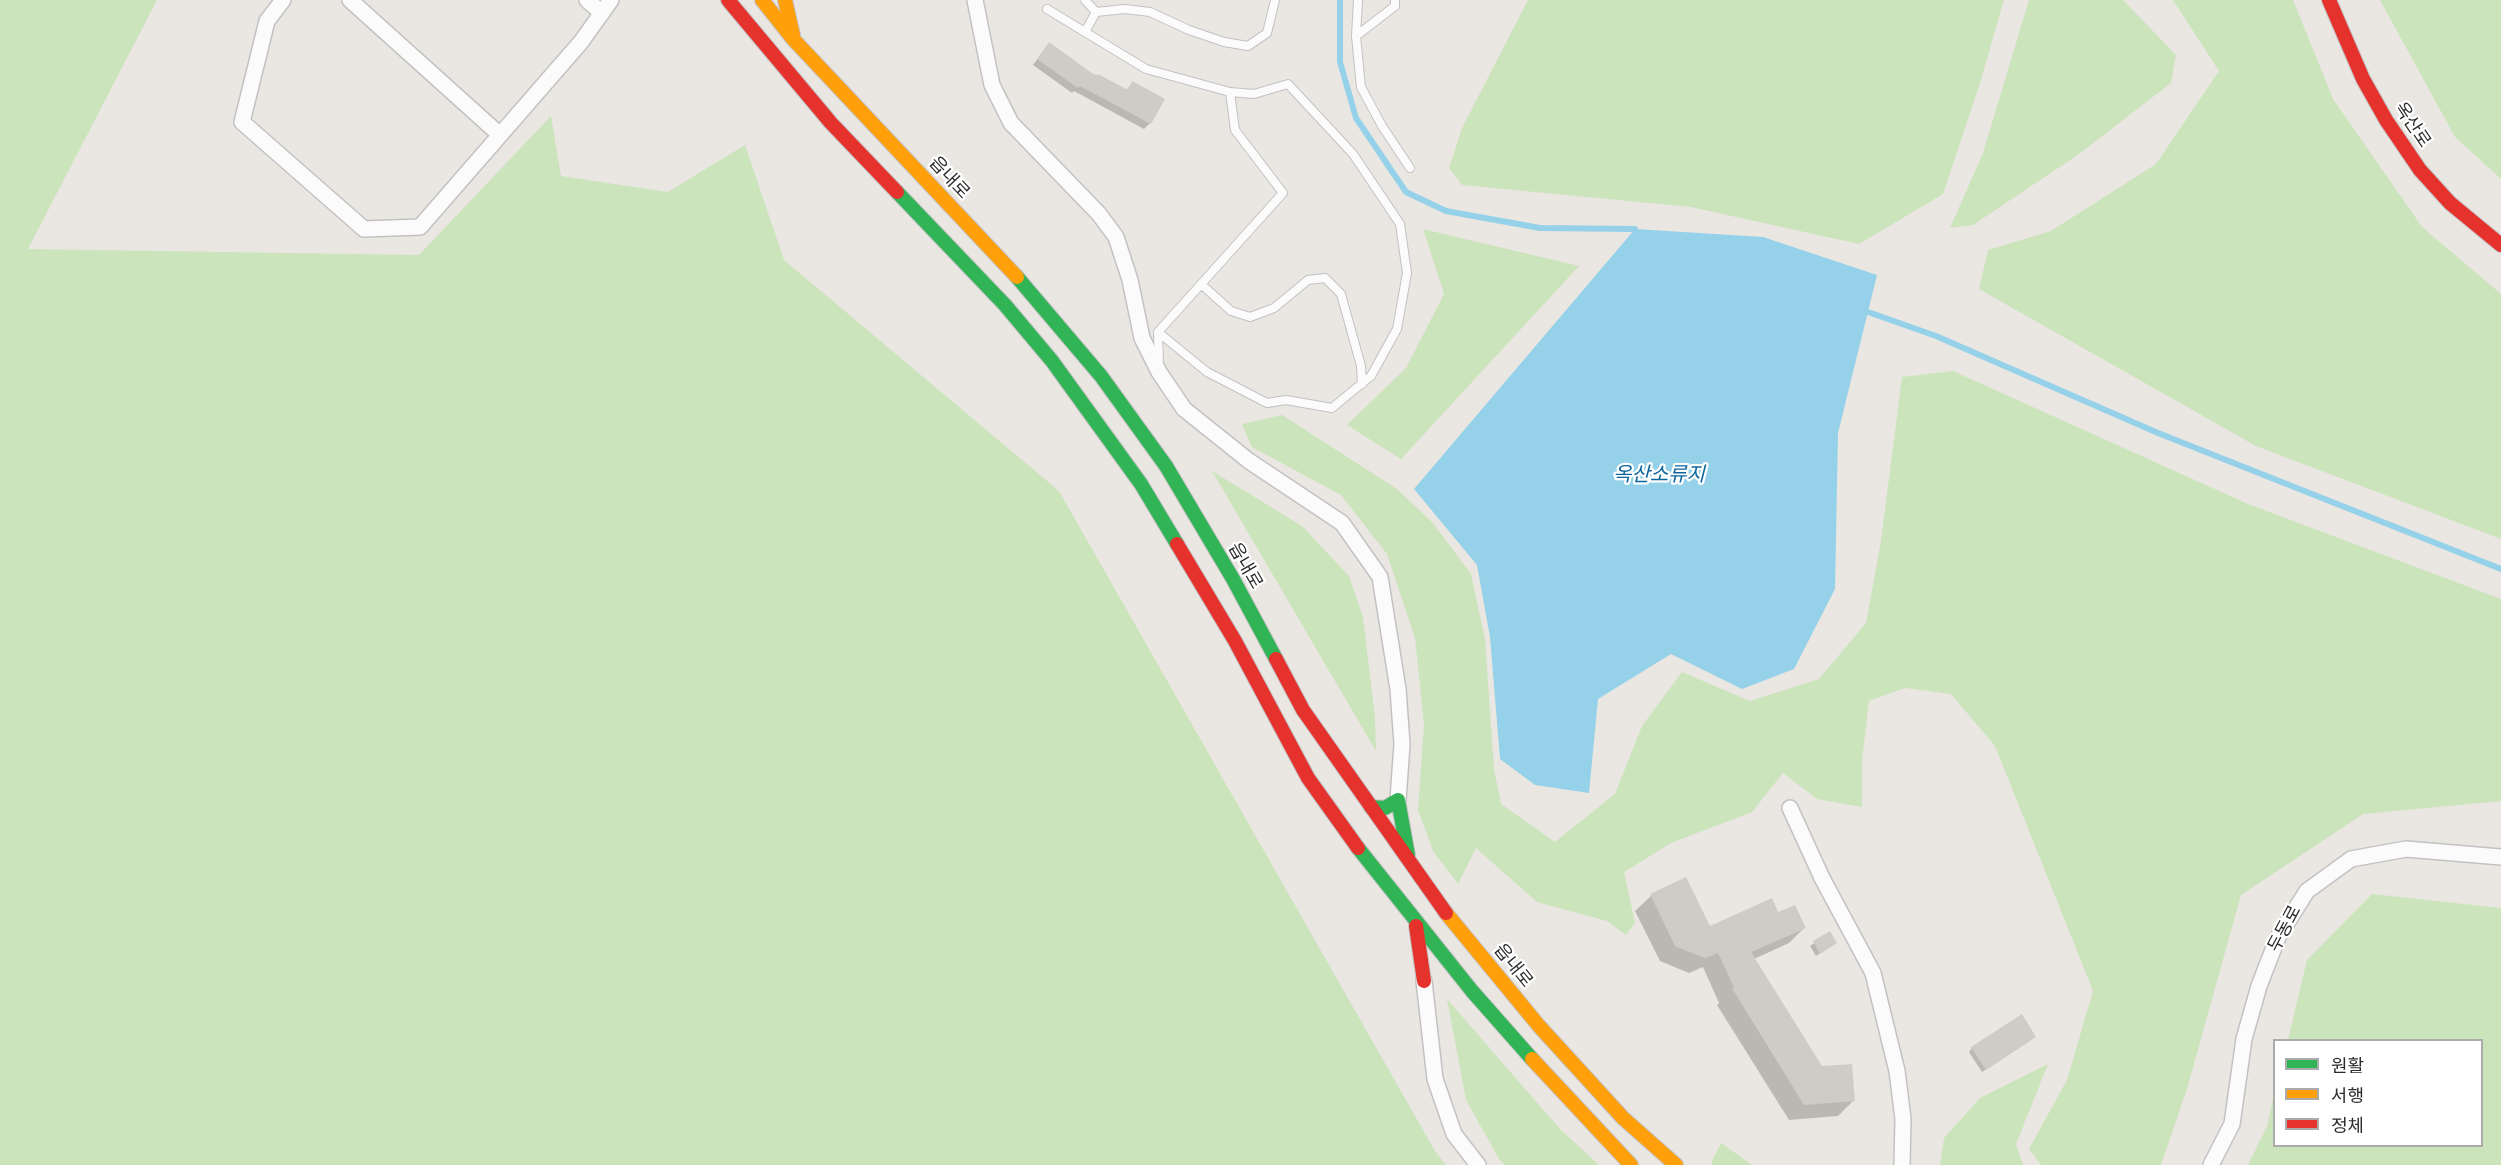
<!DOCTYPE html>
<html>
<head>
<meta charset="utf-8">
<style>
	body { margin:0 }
	#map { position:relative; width:2501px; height:1165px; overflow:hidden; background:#eae6e2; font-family:"Fira Sans","Noto Sans KR",sans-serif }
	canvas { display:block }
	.legend { position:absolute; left:2273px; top:1039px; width:210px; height:108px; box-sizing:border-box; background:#fff; border:2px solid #ababab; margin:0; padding:8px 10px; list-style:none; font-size:18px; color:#2c2c2c }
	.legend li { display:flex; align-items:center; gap:12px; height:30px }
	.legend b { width:30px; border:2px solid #ababab }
</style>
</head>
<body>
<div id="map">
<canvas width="2501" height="1165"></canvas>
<ul class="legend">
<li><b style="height:8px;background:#30b455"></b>원활</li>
<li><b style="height:8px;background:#ff9f0a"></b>서행</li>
<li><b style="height:8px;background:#e5322d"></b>정체</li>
</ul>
</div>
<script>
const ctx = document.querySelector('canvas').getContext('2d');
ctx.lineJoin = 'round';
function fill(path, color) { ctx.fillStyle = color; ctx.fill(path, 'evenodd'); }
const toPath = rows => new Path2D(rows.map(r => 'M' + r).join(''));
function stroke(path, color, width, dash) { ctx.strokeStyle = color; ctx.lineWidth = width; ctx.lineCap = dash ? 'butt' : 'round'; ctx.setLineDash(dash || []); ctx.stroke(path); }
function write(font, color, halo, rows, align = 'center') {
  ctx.font = font + ' "Fira Sans","Noto Sans KR",sans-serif'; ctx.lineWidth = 4.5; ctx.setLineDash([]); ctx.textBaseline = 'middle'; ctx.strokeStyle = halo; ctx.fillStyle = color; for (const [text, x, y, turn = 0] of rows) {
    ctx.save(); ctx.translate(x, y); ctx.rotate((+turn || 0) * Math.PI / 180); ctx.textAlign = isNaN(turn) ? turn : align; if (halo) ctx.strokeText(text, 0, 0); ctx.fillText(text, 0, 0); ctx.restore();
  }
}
fill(toPath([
	[0,0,157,0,28,249,419,255,551,116,561,176,668,192,745,145,784,260,1059,491,1435,1151,1446,1165,0,1165],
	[1528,0,2004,0,1980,83,1943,194,1859,244,1691,207,1462,185,1449,168,1462,128],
	[2029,0,2123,0,2176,55,2171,83,2079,154,1973,225,1950,228,1983,153],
	[2173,0,2293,0,2333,99,2422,227,2501,294,2501,539,2256,446,1979,289,1988,250,2051,231,2156,164,2219,71],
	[2380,0,2501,0,2501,179,2455,137],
	[1423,229,1579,266,1401,459,1347,425,1406,368,1444,294],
	[1953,371,2248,504,2501,599,2501,801,2363,814,2241,895,2187,1089,2161,1165,2041,1165,2029,1149,2067,1080,2093,991,1995,746,1951,694,1905,688,1869,701,1862,761,1862,807,1817,799,1783,773,1752,812,1671,843,1624,872,1635,923,1626,935,1607,921,1537,902,1476,848,1458,884,1433,851,1418,810,1424,724,1415,638,1387,554,1341,495,1252,447,1242,424,1282,415,1397,489,1432,522,1471,574,1485,639,1494,769,1501,804,1555,842,1615,794,1642,726,1682,672,1750,701,1819,679,1866,623,1881,541,1902,377],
	[1212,471,1302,526,1349,576,1363,617,1375,717,1376,751],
	[2372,894,2501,908,2501,1165,2248,1165,2267,1126,2274,1094,2274,1146,2482,1146,2482,1040,2288,1040,2307,960],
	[1447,999,1560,1129,1599,1165,1505,1165,1499,1159,1466,1100],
	[2048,1064,2016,1144,2023,1165,1940,1165,1944,1138,1980,1098],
	[1721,1143,1752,1165,1713,1165,1711,1163]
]), '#cbe4bb');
fill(toPath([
	[1635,229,1763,237,1877,275,1838,433,1835,589,1794,669,1742,689,1671,654,1598,699,1589,793,1535,785,1500,759,1490,637,1477,565,1414,489]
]), '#96d1ea');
fill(toPath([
	[1044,50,1126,90,1133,83,1150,123,1144,129,1074,91,1072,93,1033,65],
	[1685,879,1709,928,1778,914,1804,928,1789,943,1754,959,1822,1068,1854,1100,1838,1116,1789,1120,1717,1005,1719,1003,1703,967,1689,973,1660,961,1635,911,1651,896],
	[1829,933,1835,943,1816,956,1810,946],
	[2031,1040,1982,1072,1969,1052,1972,1048]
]), '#0003');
stroke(toPath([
	[1340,0,1340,62,1356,118,1406,192,1446,211,1540,228,1635,229],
	[1868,312,1936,336,2158,433,2501,569]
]), '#96d1ea', 6);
fill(toPath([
	[1049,42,1096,76,1098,74,1128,90,1132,81,1165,99,1151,124,1080,86,1078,88,1037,59],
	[1686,877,1710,926,1772,898,1778,912,1795,905,1806,928,1751,952,1822,1066,1852,1064,1855,1101,1804,1105,1732,988,1734,987,1718,953,1705,958,1675,946,1650,894],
	[1830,931,1837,943,1820,954,1813,941],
	[2022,1014,2036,1037,1986,1070,1971,1047]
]), '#cfccc8');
const lane = toPath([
	[1085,0,1096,12],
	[1358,0,1356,36,1361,87,1382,126,1410,168],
	[1047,9,1146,69,1230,92,1254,94,1288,84,1353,154,1400,224,1407,273,1397,329,1371,376,1332,408,1286,400,1267,403,1207,372,1158,332],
	[1096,12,1125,9,1150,12,1189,30,1224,42,1248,46,1267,33,1275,0],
	[1085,32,1096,12],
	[1356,36,1395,6,1395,0],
	[1201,284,1231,311,1250,317,1274,308,1308,280,1325,278,1341,294,1361,366,1362,384],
	[1159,365,1158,332,1283,193,1235,130,1230,92]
]);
const street = toPath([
	[283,0,267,21,242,122,364,229,420,227,581,42,611,0],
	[350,0,500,135],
	[587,0,602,13],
	[975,0,992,85,1011,123,1099,214,1116,237,1130,280,1142,338,1159,372,1184,409,1249,461,1342,523,1380,577,1398,689,1402,744,1398,800],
	[1790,808,1822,878,1873,973,1897,1071,1903,1119,1902,1165],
	[1424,981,1435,1079,1454,1134,1478,1165],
	[2211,1165,2232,1124,2244,1039,2259,986,2278,937,2307,891,2351,859,2406,849,2501,857]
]);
const fast = toPath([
	[897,192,1005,305,1052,361,1141,484,1177,544],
	[1017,277,1101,376,1166,466,1233,579,1276,659],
	[1371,807,1385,808,1398,800,1408,855],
	[1358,848,1472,991,1532,1059]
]);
const slow = toPath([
	[762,0,793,39,1017,277],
	[785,0,793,35],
	[1446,913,1539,1026,1623,1118,1676,1165],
	[1532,1059,1631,1165]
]);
const jam = toPath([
	[728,0,831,123,897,192],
	[2329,0,2363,79,2386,120,2420,170,2450,203,2501,245],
	[1177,544,1235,641,1308,778,1358,848],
	[1276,659,1303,710,1446,913],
	[1416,926,1424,981]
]);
stroke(lane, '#c3c2c3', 10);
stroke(street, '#c3c2c3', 18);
stroke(fast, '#c3c2c3', 16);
stroke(slow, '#c3c2c3', 16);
stroke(jam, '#c3c2c3', 16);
stroke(lane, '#fcfbfb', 8);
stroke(street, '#fcfbfb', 15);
stroke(fast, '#30b455', 14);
stroke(slow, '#ff9f0a', 14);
stroke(jam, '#e5322d', 14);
write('18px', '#2c2c2c', '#fff', [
	["옥산로",2412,125,56],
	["읍내로",949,178,47],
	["읍내로",1245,566,60],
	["두동로",2285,929,-62],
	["읍내로",1513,966,51]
]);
write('italic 20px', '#0e669d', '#fff', [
	["옥산소류지",1659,475]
]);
</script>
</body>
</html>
